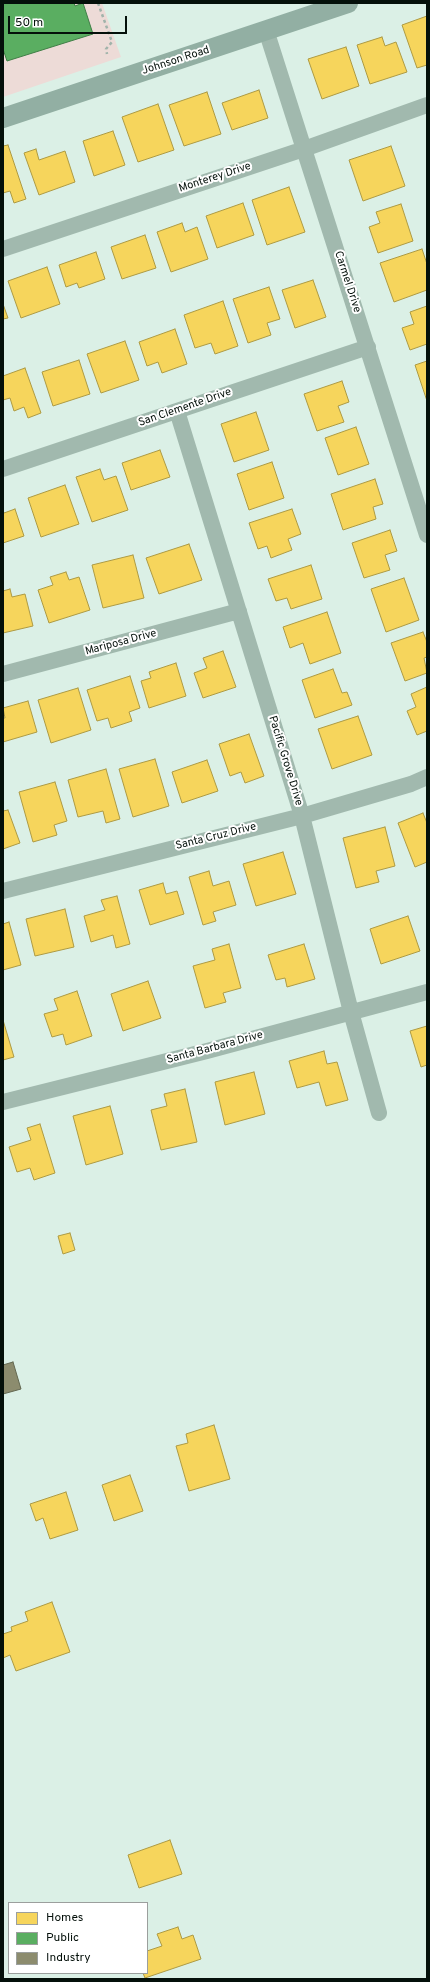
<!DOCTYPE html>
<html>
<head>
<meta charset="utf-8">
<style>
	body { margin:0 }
	#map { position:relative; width:430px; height:1982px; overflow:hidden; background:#dbf0e6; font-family:Overpass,sans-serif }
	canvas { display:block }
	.frame { position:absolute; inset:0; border:4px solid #04100a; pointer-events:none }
	.legend { position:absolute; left:8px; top:1902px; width:140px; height:72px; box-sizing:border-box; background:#fff; border:1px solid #9b9f9d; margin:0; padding:5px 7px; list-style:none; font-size:12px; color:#04100a }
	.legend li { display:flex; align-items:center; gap:8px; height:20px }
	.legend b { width:20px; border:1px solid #9b9f9d }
	.scale { position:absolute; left:8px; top:16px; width:119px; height:18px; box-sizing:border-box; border:2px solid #04100a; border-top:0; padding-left:5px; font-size:12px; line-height:14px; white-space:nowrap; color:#04100a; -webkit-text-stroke:3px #fff; paint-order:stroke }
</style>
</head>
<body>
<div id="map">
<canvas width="430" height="1982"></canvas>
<div class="frame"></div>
<ul class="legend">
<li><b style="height:11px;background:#f6d55c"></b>Homes</li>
<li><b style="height:11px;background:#5aae61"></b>Public</li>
<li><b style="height:11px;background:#8c8c6e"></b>Industry</li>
</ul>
<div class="scale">50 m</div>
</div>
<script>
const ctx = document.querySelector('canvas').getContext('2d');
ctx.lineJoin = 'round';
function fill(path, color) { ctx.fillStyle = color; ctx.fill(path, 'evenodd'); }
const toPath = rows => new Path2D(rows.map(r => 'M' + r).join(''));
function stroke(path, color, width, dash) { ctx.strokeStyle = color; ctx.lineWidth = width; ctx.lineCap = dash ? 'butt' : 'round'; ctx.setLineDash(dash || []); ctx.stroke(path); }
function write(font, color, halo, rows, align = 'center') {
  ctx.font = font + ' Overpass,sans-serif'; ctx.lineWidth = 4; ctx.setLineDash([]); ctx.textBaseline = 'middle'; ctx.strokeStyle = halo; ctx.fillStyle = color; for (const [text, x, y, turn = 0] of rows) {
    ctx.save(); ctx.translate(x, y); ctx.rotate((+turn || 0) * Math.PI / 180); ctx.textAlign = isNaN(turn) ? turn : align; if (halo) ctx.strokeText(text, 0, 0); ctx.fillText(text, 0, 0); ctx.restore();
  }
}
fill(toPath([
	[3,3,102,3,121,57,3,97]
]), '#eddbd7');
const homes = toPath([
	[427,16,427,65,417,68,402,25,427,16],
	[382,37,385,46,396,42,407,72,370,84,357,45,382,37],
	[346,47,359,86,322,99,308,59,346,47],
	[259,90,268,118,232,130,222,103,259,90],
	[207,92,221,134,184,146,169,105,207,92],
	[158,104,174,150,138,162,122,117,158,104],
	[113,131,125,165,94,176,83,141,113,131],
	[8,145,26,199,14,203,10,191,3,193,3,146,8,145],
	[391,146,405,186,363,201,349,160,391,146],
	[36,149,39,160,65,151,75,182,39,195,24,153,36,149],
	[289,187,305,232,267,245,252,200,289,187],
	[243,203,254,235,217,248,206,216,243,203],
	[401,204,413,241,378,253,369,227,380,223,376,212,401,204],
	[182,223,185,232,197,227,208,259,171,272,157,232,182,223],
	[145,235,156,268,122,279,111,247,145,235],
	[422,249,427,264,427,290,394,302,380,263,422,249],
	[96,252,105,279,79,288,77,283,66,287,59,265,96,252],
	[47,267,60,304,21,318,8,281,47,267],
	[313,280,326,317,295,328,282,290,313,280],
	[269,287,280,319,267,323,271,335,248,343,233,299,269,287],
	[223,301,238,346,215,354,211,343,195,348,184,315,223,301],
	[3,304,8,318,3,319,3,304],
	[427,306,427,344,410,350,402,328,414,324,410,312,427,306],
	[175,329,187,364,162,373,158,362,147,366,139,342,175,329],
	[125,341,139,380,101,393,87,354,125,341],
	[79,360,90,394,53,406,42,372,79,360],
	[427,361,427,401,415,365,427,361],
	[25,368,41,413,28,418,24,407,14,411,10,398,3,400,3,376,25,368],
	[342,381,349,402,338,406,344,422,317,431,304,394,342,381],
	[256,412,269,450,234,462,221,424,256,412],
	[356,427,369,464,338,475,325,438,356,427],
	[160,450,170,477,131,490,122,463,160,450],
	[272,462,284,498,249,510,237,474,272,462],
	[100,469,104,480,116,476,128,510,92,522,76,477,100,469],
	[375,479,383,504,373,507,376,519,343,530,331,494,375,479],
	[65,485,79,524,41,537,28,498,65,485],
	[15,509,24,536,3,543,3,510,4,513,15,509],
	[292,509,301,534,288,539,292,550,271,558,267,546,258,549,249,523,292,509],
	[390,530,397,551,385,555,390,570,364,578,352,543,390,530],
	[189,544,202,580,159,594,146,558,189,544],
	[133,555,144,598,103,608,92,565,133,555],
	[311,565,322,599,291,609,287,598,276,601,268,579,311,565],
	[66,572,69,580,79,577,90,610,49,623,38,590,53,585,50,577,66,572],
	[404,578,419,620,386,632,371,589,404,578],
	[10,589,12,597,25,594,33,626,3,633,3,591,10,589],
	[327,612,341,653,310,664,303,643,290,648,283,627,327,612],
	[423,632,427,642,427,657,424,658,427,673,405,681,391,643,423,632],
	[223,651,236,687,203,698,194,673,207,668,203,658,223,651],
	[176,663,186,696,149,708,141,681,151,678,149,672,176,663],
	[333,669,342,693,347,692,352,705,315,718,302,680,333,669],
	[130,676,140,708,129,712,132,721,111,728,108,718,97,721,87,690,130,676],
	[427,687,427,731,417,735,407,711,416,707,411,694,427,687],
	[78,688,91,730,51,743,38,700,78,688],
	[28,701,37,732,3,742,3,718,5,718,3,708,28,701],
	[358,716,372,755,332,769,318,729,358,716],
	[249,734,264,776,245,783,241,772,230,776,219,744,249,734],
	[155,759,169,806,133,817,119,769,155,759],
	[207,760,218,791,182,803,172,772,207,760],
	[106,769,120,819,106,823,103,811,78,817,68,780,106,769],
	[55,782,67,821,54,825,57,835,33,842,19,792,55,782],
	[8,810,20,843,3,849,3,811,8,810],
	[423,813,427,823,427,862,415,867,398,823,423,813],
	[385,827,395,866,376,871,379,882,356,888,343,838,385,827],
	[283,852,296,894,256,906,243,864,283,852],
	[209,871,213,886,229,881,236,905,213,912,216,921,203,925,189,877,209,871],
	[163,883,166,894,177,891,184,914,150,925,139,890,163,883],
	[117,896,130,944,116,948,113,935,91,942,84,916,105,910,101,900,117,896],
	[65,909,74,947,35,956,26,919,65,909],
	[408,916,420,951,381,964,370,929,408,916],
	[9,922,21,965,3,970,3,924,9,922],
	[229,944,241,988,223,993,226,1002,205,1008,193,966,215,960,212,949,229,944],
	[304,944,315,979,287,987,285,978,276,980,268,955,304,944],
	[148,981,161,1018,123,1031,111,994,148,981],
	[77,991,92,1036,66,1045,63,1034,52,1037,44,1014,58,1010,54,999,77,991],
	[3,1020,14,1057,3,1060,3,1020],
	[427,1026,427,1065,421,1067,410,1031,427,1026],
	[324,1051,327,1064,337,1062,348,1100,326,1106,319,1082,297,1088,289,1061,324,1051],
	[254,1072,265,1114,225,1125,215,1082,254,1072],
	[185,1089,197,1142,161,1150,151,1110,167,1106,164,1094,185,1089],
	[110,1106,123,1154,86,1165,73,1116,110,1106],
	[40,1124,55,1173,34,1180,30,1168,17,1172,9,1147,31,1140,27,1128,40,1124],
	[70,1233,75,1250,63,1254,58,1236,70,1233],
	[214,1425,230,1479,189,1491,176,1446,188,1443,186,1434,214,1425],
	[130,1475,143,1511,114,1521,102,1485,130,1475],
	[66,1492,78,1530,50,1539,43,1518,36,1521,30,1504,66,1492],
	[52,1602,70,1652,16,1671,10,1655,3,1658,3,1634,12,1631,11,1627,28,1621,25,1612,52,1602],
	[170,1840,182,1874,139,1888,128,1855,170,1840],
	[178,1927,182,1939,193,1935,201,1959,145,1978,143,1973,147,1973,147,1951,162,1946,157,1934,178,1927]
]);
fill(homes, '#f6d55c');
stroke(homes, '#ad9a43', 1);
const public = toPath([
	[3,3,74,3,75,6,83,3,93,34,7,61,3,49,3,3]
]);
fill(public, '#5aae61');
stroke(public, '#407f47', 1);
const industry = toPath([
	[13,1362,21,1389,3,1394,3,1365,13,1362]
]);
fill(industry, '#8c8c6e');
stroke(industry, '#636750', 1);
stroke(toPath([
	[98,3,112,42,106,49,107,54]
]), '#a0b3aa', 2.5, [3, 3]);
stroke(toPath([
	[266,30,427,535],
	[3,249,304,149,427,105],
	[177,411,302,816,351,1012,379,1113],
	[3,469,368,347],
	[3,674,239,611],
	[3,891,302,816,411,784,427,777],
	[3,1102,207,1051,427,992]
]), '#a1b9ae', 16);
stroke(toPath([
	[3,118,348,3]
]), '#92afa3', 20);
write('11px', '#04100a', '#fff', [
	["Johnson Road",176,61,-18],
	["Monterey Drive",215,178,-18],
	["Carmel Drive",347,282,72],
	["San Clemente Drive",185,408,-19],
	["Mariposa Drive",121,643,-15],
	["Pacific Grove Drive",285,761,73],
	["Santa Cruz Drive",216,837,-14],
	["Santa Barbara Drive",215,1048,-15]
]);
</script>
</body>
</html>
